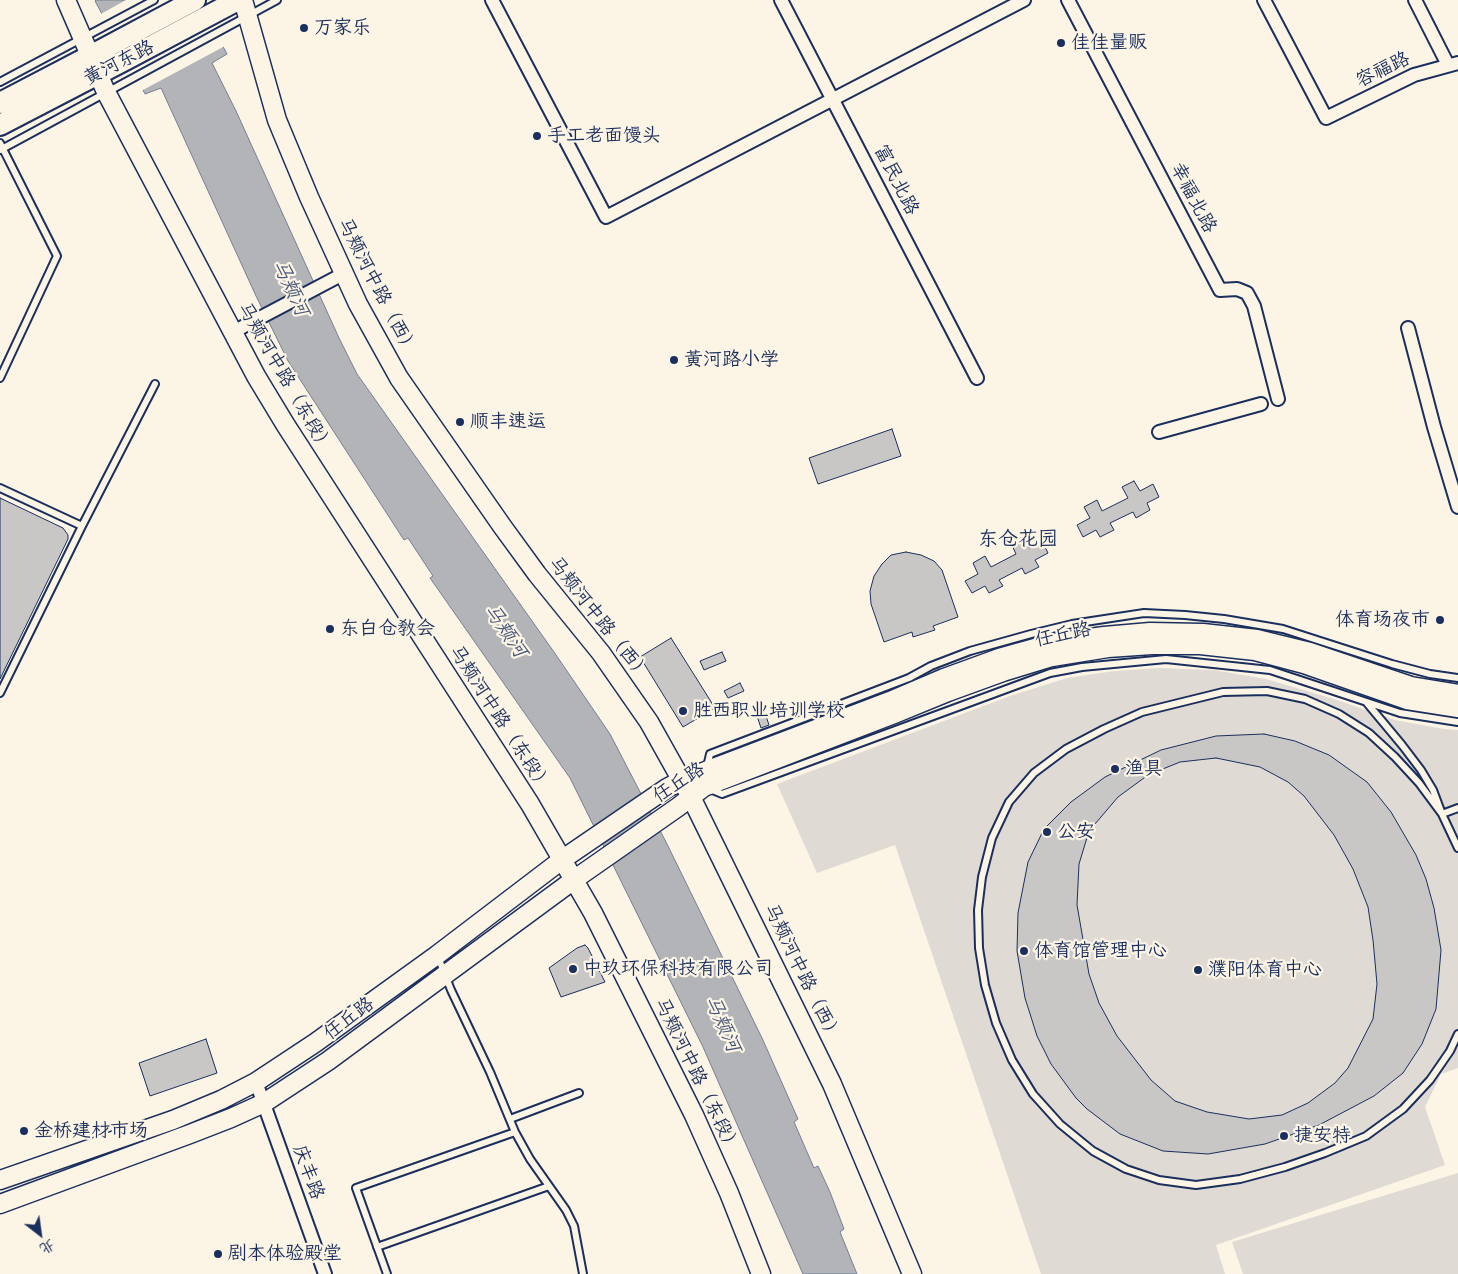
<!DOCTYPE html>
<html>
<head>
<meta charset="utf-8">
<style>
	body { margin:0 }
	#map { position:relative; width:1458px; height:1274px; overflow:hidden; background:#fcf5e5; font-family:"Patrick Hand","LXGW WenKai TC",sans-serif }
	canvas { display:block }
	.north { position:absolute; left:15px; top:1209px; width:50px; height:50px; -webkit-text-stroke:4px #fcf5e5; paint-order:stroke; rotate:150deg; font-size:14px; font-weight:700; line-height:20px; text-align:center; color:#1b2f5e }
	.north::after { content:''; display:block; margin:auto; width:18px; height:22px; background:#1b2f5e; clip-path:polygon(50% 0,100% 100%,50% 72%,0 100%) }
</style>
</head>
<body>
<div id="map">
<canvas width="1458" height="1274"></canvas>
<div class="north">北</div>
</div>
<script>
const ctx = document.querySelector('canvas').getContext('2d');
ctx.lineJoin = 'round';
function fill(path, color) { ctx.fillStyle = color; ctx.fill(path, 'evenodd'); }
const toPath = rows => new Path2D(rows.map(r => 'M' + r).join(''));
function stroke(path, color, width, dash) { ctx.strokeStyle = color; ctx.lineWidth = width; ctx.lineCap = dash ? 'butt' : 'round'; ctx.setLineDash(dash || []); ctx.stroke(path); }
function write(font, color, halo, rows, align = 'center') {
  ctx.font = font + ' "Patrick Hand","LXGW WenKai TC",sans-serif'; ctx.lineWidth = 4.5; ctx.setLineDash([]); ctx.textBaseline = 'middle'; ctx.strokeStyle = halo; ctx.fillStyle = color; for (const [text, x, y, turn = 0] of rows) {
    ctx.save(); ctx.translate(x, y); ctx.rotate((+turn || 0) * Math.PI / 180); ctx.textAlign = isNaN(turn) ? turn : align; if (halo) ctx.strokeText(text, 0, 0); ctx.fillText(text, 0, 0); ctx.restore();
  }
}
fill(toPath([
	[1159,668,1214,670,1266,679,1334,699,1395,720,1444,729,1458,730,1458,1068,1441,1074,1425,1107,1445,1165,1216,1245,1225,1274,1041,1274,895,845,817,873,777,784,1010,696,1067,678,1114,671],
	[1458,1173,1458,1274,1243,1274,1232,1242]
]), '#dfdbd4');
const water = toPath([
	[96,0,198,0,227,54,212,63,236,111,339,338,357,374,554,652,610,734,666,842,762,1038,798,1119,794,1122,814,1168,818,1166,830,1192,844,1229,840,1232,857,1274,803,1274,703,1047,570,778,430,578,433,576,408,538,404,540,288,361,256,296,161,88,145,94,95,1,96,0]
]);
fill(water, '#b2b4b8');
stroke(water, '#767f94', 1);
fill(toPath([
	[126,0,201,0,225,46,141,91,99,15]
]), '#fcf5e5');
const building = toPath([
	[892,429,901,456,818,484,809,458,892,429],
	[1134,481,1140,491,1153,484,1159,497,1147,503,1150,510,1136,518,1133,512,1110,523,1114,530,1100,537,1096,530,1083,537,1077,525,1090,518,1084,507,1097,500,1102,511,1128,498,1122,487,1134,481],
	[0,498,63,528,68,535,68,539,0,679,0,498],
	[1023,537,1029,548,1042,541,1048,553,1035,560,1039,567,1025,574,1022,568,999,580,1003,586,989,593,985,586,972,593,965,581,978,574,973,563,985,556,991,567,1016,554,1011,543,1023,537],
	[906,552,921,555,934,561,942,570,958,617,933,626,935,630,913,637,912,632,884,642,871,604,870,591,874,576,882,564,891,555,906,552],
	[671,638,715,708,683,727,640,657,671,638],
	[722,652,726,661,704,670,700,661,722,652],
	[740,683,744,691,728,698,724,691,740,683],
	[763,707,769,725,761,728,755,710,763,707],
	[1264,734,1295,741,1329,755,1367,782,1391,812,1416,855,1426,879,1434,908,1441,950,1436,1009,1422,1044,1403,1073,1374,1096,1319,1125,1265,1144,1208,1154,1163,1151,1120,1134,1087,1109,1076,1098,1051,1064,1037,1036,1025,998,1017,951,1018,913,1028,862,1044,829,1071,802,1105,777,1161,750,1216,736,1264,734],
	[1216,758,1260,767,1288,782,1304,796,1334,835,1353,869,1368,907,1373,940,1377,984,1373,1019,1348,1068,1335,1083,1308,1103,1282,1115,1249,1119,1207,1112,1175,1101,1151,1080,1117,1036,1099,1003,1089,974,1077,905,1079,864,1089,831,1118,797,1148,775,1180,762,1216,758],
	[585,945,588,948,605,982,561,997,549,968,577,948,585,945],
	[206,1039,217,1073,150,1096,139,1063,206,1039]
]);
fill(building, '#c8c7c6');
stroke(building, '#1b2f5e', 1);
const lane = toPath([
	[0,82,154,0],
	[0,143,57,256,0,378],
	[0,150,277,0],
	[0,488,82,526],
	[0,693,82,526,155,384],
	[1367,703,1402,745,1421,770,1433,790,1442,814,1458,848],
	[707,767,710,754,875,691,909,678,931,666,970,651,1031,634,1072,624,1144,613,1185,615,1224,619,1283,629,1392,664,1430,674,1458,678],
	[710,789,722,794,1050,673,1082,667,1166,659,1270,670,1400,713,1458,722],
	[1442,814,1419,783,1395,757,1369,733,1339,714,1305,699,1267,691,1223,692,1142,712,1104,729,1066,749,1034,773,1009,802,992,838,982,877,978,910,979,948,985,985,996,1023,1012,1060,1033,1094,1060,1124,1093,1151,1126,1169,1159,1180,1196,1185,1240,1179,1285,1167,1325,1153,1366,1136,1403,1109,1430,1080,1450,1051,1458,1034],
	[1442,814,1458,808],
	[438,957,451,990,490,1072,515,1132,530,1159,566,1210,574,1226,583,1274],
	[510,1119,579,1093],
	[377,1247,549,1186],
	[387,1274,356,1188,515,1132]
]);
const street = toPath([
	[492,0,606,217,1024,0],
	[781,0,977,378],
	[1068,0,1220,290,1237,289,1247,293,1254,306,1278,399],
	[1264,0,1326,118,1414,75,1458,63],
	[1415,0,1448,65],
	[1408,328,1434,427,1458,507],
	[233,332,343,274],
	[1159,432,1261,404],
	[256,1082,325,1274]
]);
const secondary = toPath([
	[66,0,106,92,256,376,285,424,530,804,593,913,694,1115,729,1193,761,1274],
	[243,0,277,120,309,197,358,304,399,378,502,526,537,574,601,653,649,722,691,797,832,1084,912,1274],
	[0,1180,173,1120,221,1100,256,1082,315,1043,437,955,563,859,667,788,682,780,890,701,944,678,999,658,1053,643,1104,636,1150,632,1203,633,1257,639,1310,652,1411,686,1458,694],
	[0,1204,190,1134,231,1118,264,1103,328,1061,575,879,678,807,704,787,894,714,948,692,1003,672,1052,657,1108,648,1152,645,1200,645,1255,651,1304,664,1407,700,1458,708]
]);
const primary = toPath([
	[0,103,90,56,195,0],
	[0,125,127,59,238,0]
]);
stroke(lane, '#1b2f5e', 10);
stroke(street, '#1b2f5e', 16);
stroke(secondary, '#1b2f5e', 21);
stroke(primary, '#1b2f5e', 24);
stroke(lane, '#fcf5e5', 6);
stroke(street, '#fcf5e5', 12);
stroke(secondary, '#fcf5e5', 18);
stroke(primary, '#fcf5e5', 20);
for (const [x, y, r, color] of [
	[304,28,5,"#1b2f5e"],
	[1061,43,5,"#1b2f5e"],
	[537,136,5,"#1b2f5e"],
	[674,360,5,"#1b2f5e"],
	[460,422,5,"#1b2f5e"],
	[1440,620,5,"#1b2f5e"],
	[330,629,5,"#1b2f5e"],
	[683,711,5,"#1b2f5e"],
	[1115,769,5,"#1b2f5e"],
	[1047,832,5,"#1b2f5e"],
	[1024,951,5,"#1b2f5e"],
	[573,969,5,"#1b2f5e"],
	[1198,970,5,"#1b2f5e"],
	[24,1131,5,"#1b2f5e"],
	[1284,1136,5,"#1b2f5e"],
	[218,1254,5,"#1b2f5e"]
]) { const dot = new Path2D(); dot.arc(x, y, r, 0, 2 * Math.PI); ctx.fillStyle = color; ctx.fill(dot); stroke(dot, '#fcf5e5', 2); }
write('19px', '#1b2f5e', '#fcf5e5', [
	["万家乐",314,28],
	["佳佳量贩",1071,43],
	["手工老面馒头",547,136],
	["黄河路小学",684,360],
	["顺丰速运",470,422],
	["体育场夜市",1430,620,"right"],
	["东白仓教会",340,629],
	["胜西职业培训学校",693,711],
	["渔具",1125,769],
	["公安",1057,832],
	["体育馆管理中心",1034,951],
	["中玖环保科技有限公司",583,969],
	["濮阳体育中心",1208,970],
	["金桥建材市场",34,1131],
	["捷安特",1294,1136],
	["剧本体验殿堂",228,1254]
], 'left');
write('19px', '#1b2f5e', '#fcf5e5', [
	["黄河东路",119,63,-27],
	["容福路",1383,70,-25],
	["富民北路",896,180,63],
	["幸福北路",1193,198,62],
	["马颊河中路（西）",377,287,63],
	["马颊河中路（东段）",285,378,60],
	["马颊河中路（西）",599,619,52],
	["任丘路",1063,635,-12],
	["马颊河中路（东段）",500,719,57],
	["任丘路",679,783,-33],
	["马颊河中路（西）",802,973,64],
	["任丘路",349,1019,-37],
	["马颊河中路（东段）",697,1076,64],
	["庆丰路",308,1172,70]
]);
write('italic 20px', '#485779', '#fcf5e5', [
	["马颊河",290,288,65],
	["马颊河",505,631,56],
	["马颊河",722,1024,66]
]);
write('20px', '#1b2f5e', '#fcf5e5', [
	["东仓花园",1018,540]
]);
</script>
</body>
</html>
